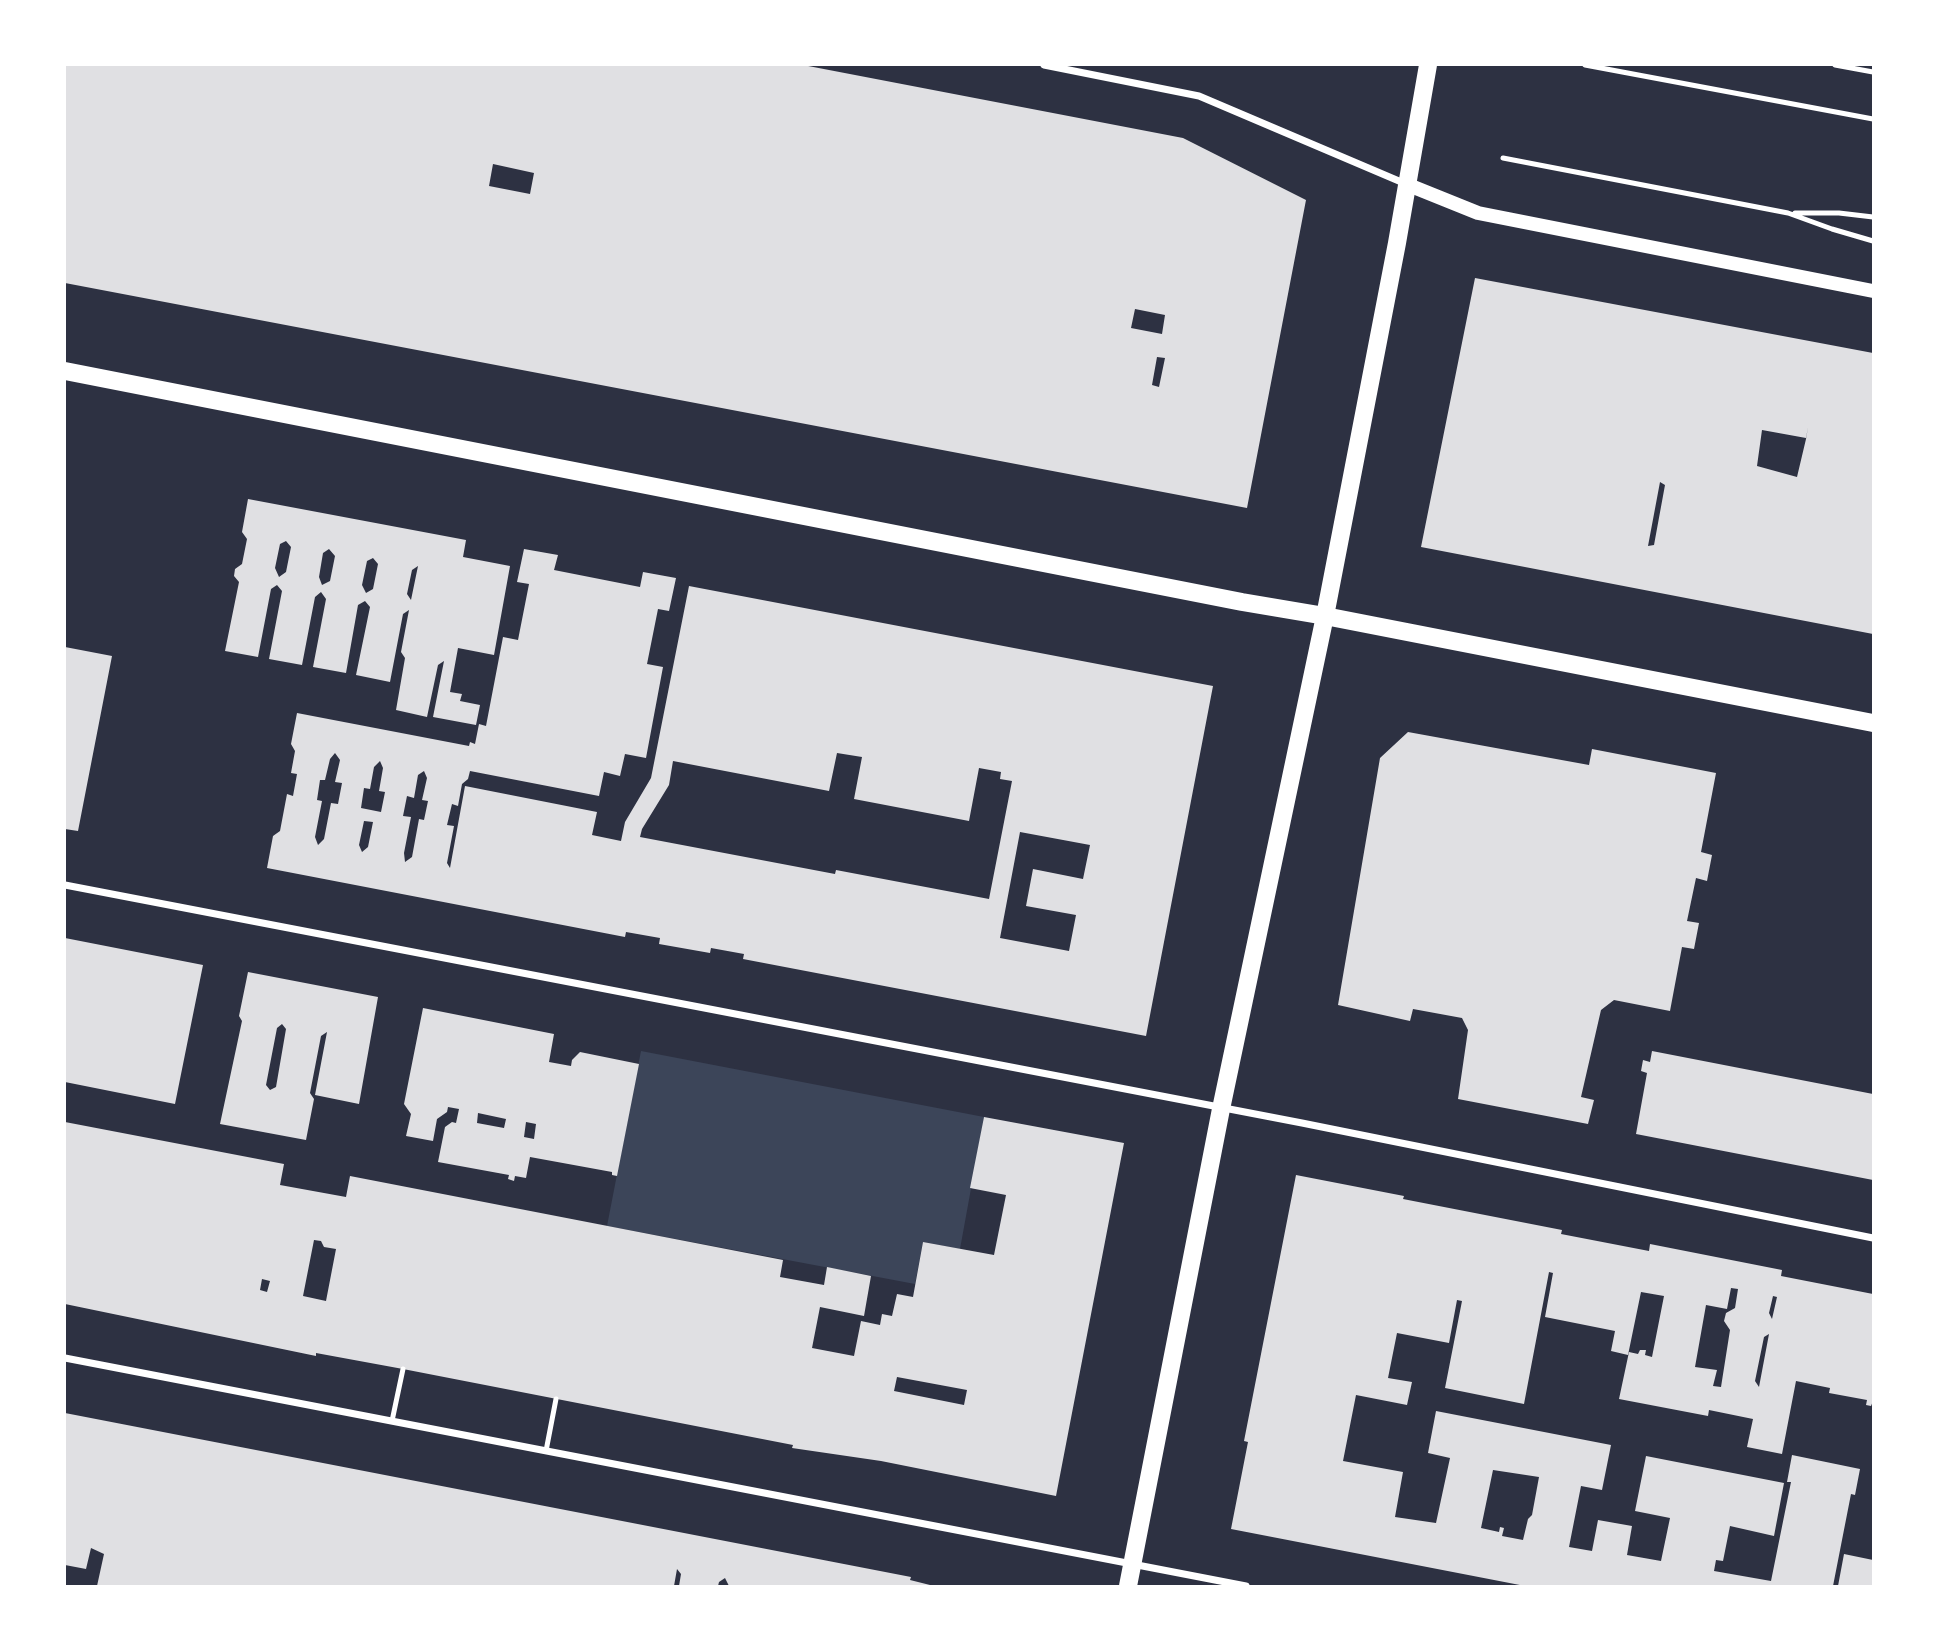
<!DOCTYPE html>
<html>
<head>
<meta charset="utf-8">
<style>
	body { margin:0 }
	#map { position:relative; width:1938px; height:1651px; overflow:hidden; background:#2d3142; font-family:"Noto Sans",sans-serif }
	canvas { display:block }
	.frame { position:absolute; inset:0; border:66px solid #fff; pointer-events:none }
</style>
</head>
<body>
<div id="map">
<canvas width="1938" height="1651"></canvas>
<div class="frame"></div>
</div>
<script>
const ctx = document.querySelector('canvas').getContext('2d');
ctx.lineJoin = 'round';
function fill(path, color) { ctx.fillStyle = color; ctx.fill(path, 'evenodd'); }
const toPath = rows => new Path2D(rows.map(r => 'M' + r).join(''));
function stroke(path, color, width, dash) { ctx.strokeStyle = color; ctx.lineWidth = width; ctx.lineCap = dash ? 'butt' : 'round'; ctx.setLineDash(dash || []); ctx.stroke(path); }
fill(toPath([
	[641,1051,984,1117,960,1249,923,1242,915,1284,607,1226]
]), '#3c4559');
fill(toPath([
	[65,65,803,65,1183,138,1306,200,1247,508,65,283],
	[493,164,534,173,530,194,489,186],
	[1135,309,1165,315,1162,334,1131,328],
	[1157,357,1165,358,1159,387,1152,385],
	[1475,278,1873,353,1873,634,1421,547],
	[1808,427,1806,439,1797,477,1757,466,1762,430,1806,438],
	[1660,482,1665,485,1654,545,1648,546],
	[248,499,466,540,463,557,510,566,494,655,458,648,450,692,462,694,460,701,480,705,476,725,433,717,444,661,438,665,427,717,396,710,405,658,401,652,409,610,403,614,390,682,356,675,370,607,365,601,358,605,346,673,313,667,326,599,321,592,315,597,302,665,269,659,282,591,277,585,271,589,258,657,225,651,239,582,234,576,235,569,242,564,247,539,242,532],
	[286,541,291,547,286,572,279,577,275,568,280,544],
	[329,549,335,556,330,581,322,585,319,577,323,553],
	[373,558,378,564,373,589,366,593,362,585,367,561],
	[418,566,411,600,407,594,412,570],
	[524,549,558,555,554,570,640,587,643,572,676,578,669,611,658,609,647,664,663,667,646,758,625,754,620,776,604,772,599,796,470,771,468,779,462,784,458,806,452,804,447,825,454,826,447,863,450,868,465,786,597,812,592,835,621,841,625,822,651,778,689,586,1213,686,1146,1036,743,959,744,954,711,948,710,953,659,944,660,938,626,932,625,937,267,868,273,836,280,831,287,794,293,796,297,774,291,773,295,751,291,744,297,713,469,746,470,742,475,744,479,724,486,726,503,637,518,640,529,584,517,582],
	[335,753,340,760,335,782,342,783,338,804,331,803,324,839,318,845,315,837,322,801,317,800,320,780,325,780,330,759],
	[837,753,862,757,854,799,969,821,979,768,1001,772,1000,779,1012,781,989,899,836,870,835,874,640,837,642,829,669,785,673,761,829,791],
	[380,761,383,768,379,791,385,792,381,812,361,808,364,788,370,789,374,767],
	[424,771,427,778,422,800,428,801,424,820,419,819,412,857,405,862,404,853,411,817,403,816,407,796,414,798,418,775],
	[364,821,373,822,368,847,362,852,359,845],
	[1020,832,1090,845,1083,879,1033,869,1026,906,1076,915,1069,951,1000,938],
	[65,647,112,656,78,831,65,829],
	[1408,732,1589,765,1592,749,1716,773,1701,852,1712,855,1707,881,1696,878,1687,921,1699,923,1694,949,1682,947,1670,1011,1614,1000,1601,1010,1581,1097,1594,1100,1588,1124,1458,1099,1468,1030,1462,1018,1413,1009,1410,1021,1338,1005,1380,758],
	[65,938,203,965,175,1104,65,1082],
	[248,972,378,997,359,1104,315,1095,327,1032,321,1036,310,1093,314,1099,306,1140,220,1124,242,1021,239,1016],
	[282,1024,286,1029,276,1087,270,1090,266,1085,277,1028],
	[423,1008,554,1034,549,1062,571,1066,572,1060,580,1052,639,1064,617,1176,612,1175,612,1172,530,1157,526,1178,515,1176,514,1181,508,1179,509,1175,438,1162,445,1127,452,1122,456,1123,459,1109,448,1107,447,1112,437,1119,433,1141,406,1136,411,1114,404,1104],
	[478,1113,506,1119,504,1128,477,1123],
	[526,1122,536,1124,534,1139,524,1137],
	[1652,1051,1873,1094,1873,1180,1636,1134,1647,1073,1641,1071,1643,1060,1650,1062],
	[984,1117,1124,1143,1056,1496,881,1461,792,1448,793,1445,403,1369,316,1353,316,1356,65,1304,65,1122,284,1164,280,1185,346,1197,350,1176,783,1260,780,1277,824,1285,827,1267,871,1276,864,1316,820,1307,812,1348,854,1356,861,1321,880,1325,882,1314,892,1316,897,1294,913,1297,923,1242,994,1255,1006,1195,970,1188],
	[314,1240,321,1241,324,1247,336,1249,326,1301,303,1296],
	[262,1279,270,1281,267,1292,260,1290],
	[897,1377,967,1390,964,1405,894,1391],
	[1296,1175,1404,1196,1403,1199,1562,1230,1561,1234,1649,1251,1650,1244,1782,1270,1781,1276,1873,1294,1873,1401,1871,1406,1866,1405,1867,1400,1829,1393,1830,1388,1796,1381,1782,1454,1747,1447,1753,1419,1709,1410,1708,1416,1619,1399,1629,1352,1638,1354,1640,1350,1646,1350,1645,1355,1652,1357,1664,1296,1641,1292,1628,1355,1611,1351,1615,1331,1545,1317,1553,1273,1549,1272,1524,1404,1445,1388,1462,1301,1457,1300,1449,1343,1397,1333,1388,1378,1412,1382,1407,1405,1356,1395,1343,1461,1403,1472,1395,1517,1436,1523,1450,1458,1428,1453,1436,1411,1611,1445,1602,1490,1581,1486,1569,1547,1592,1551,1598,1520,1632,1526,1627,1555,1661,1561,1670,1518,1635,1511,1646,1456,1784,1483,1774,1536,1730,1526,1723,1561,1716,1560,1714,1571,1771,1581,1791,1482,1787,1482,1792,1455,1860,1469,1855,1495,1851,1494,1833,1586,1525,1586,1231,1529,1248,1442,1244,1441],
	[1731,1288,1738,1289,1735,1308,1726,1313,1724,1321,1730,1330,1721,1387,1713,1386,1717,1370,1695,1367,1706,1305,1727,1309],
	[1773,1296,1777,1297,1772,1319,1769,1313],
	[1769,1334,1759,1387,1755,1381,1764,1337],
	[1493,1470,1539,1477,1532,1515,1528,1519,1523,1540,1502,1536,1504,1528,1500,1527,1499,1532,1481,1528],
	[65,1413,911,1577,910,1580,934,1586,729,1586,725,1578,719,1582,718,1586,679,1586,681,1574,677,1569,674,1586,97,1586,104,1554,91,1548,86,1569,65,1565],
	[1844,1554,1873,1560,1873,1586,1838,1586]
]), '#e0e0e3');
stroke(toPath([
	[1585,65,1873,119],
	[1835,65,1873,72],
	[1503,158,1788,213,1832,229,1873,241],
	[1795,213,1839,213,1873,217],
	[392,1421,403,1369],
	[546,1451,556,1399]
]), '#fff', 5);
stroke(toPath([
	[1044,65,1199,96,1406,184],
	[65,885,1302,1123,1873,1238],
	[65,1358,1246,1586]
]), '#fff', 7);
stroke(toPath([
	[1406,184,1478,213,1873,291]
]), '#fff', 14);
stroke(toPath([
	[65,371,1242,602,1325,616,1873,723],
	[1128,1586,1221,1109,1325,616,1397,243,1428,65]
]), '#fff', 18);
</script>
</body>
</html>
